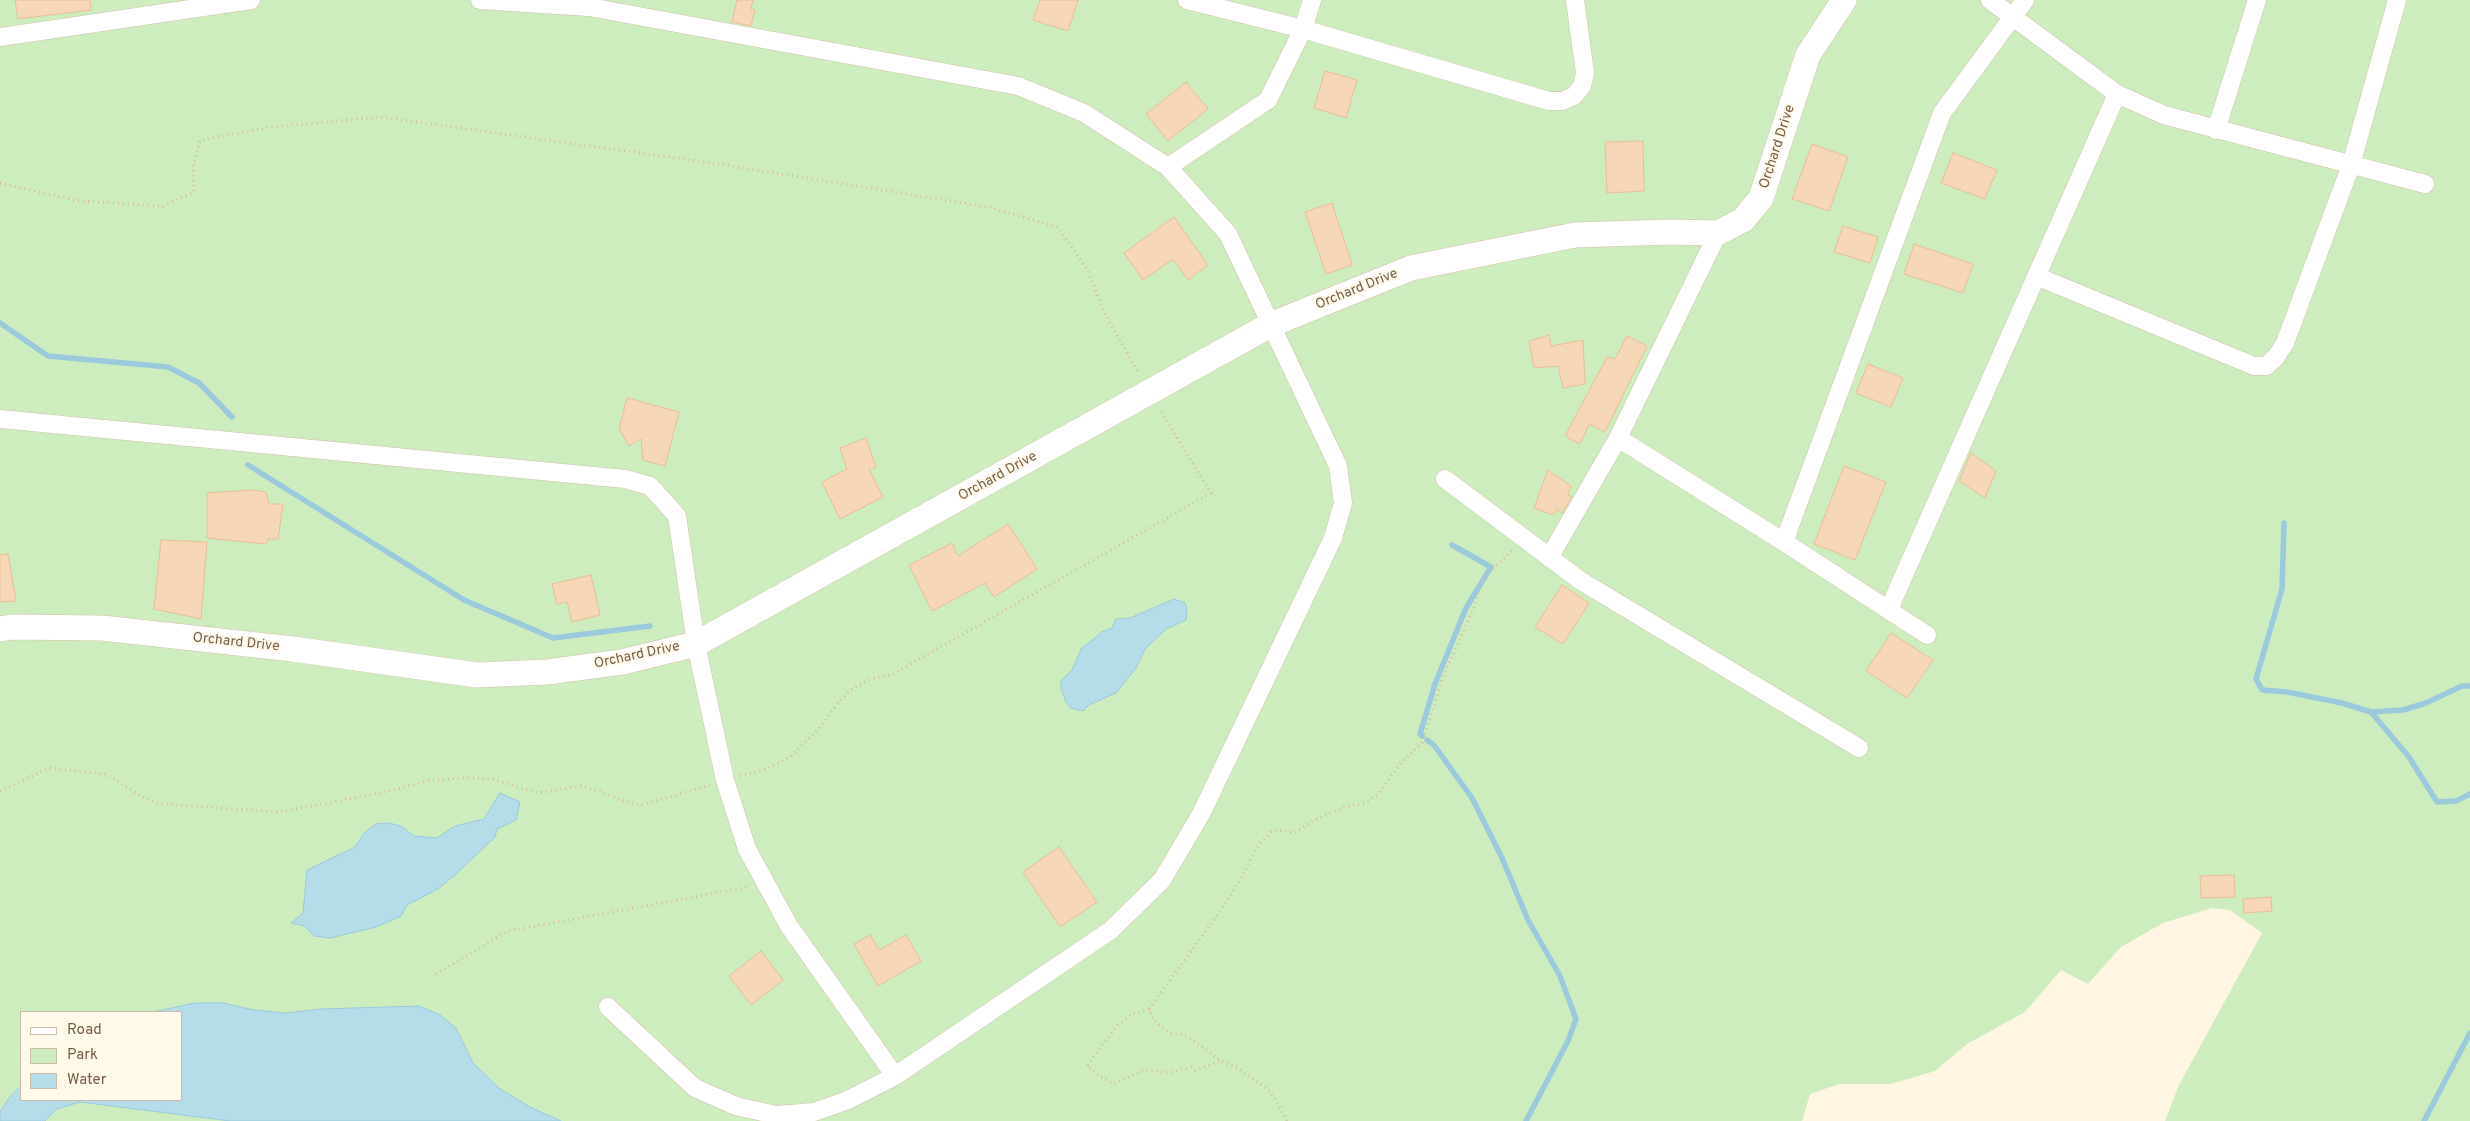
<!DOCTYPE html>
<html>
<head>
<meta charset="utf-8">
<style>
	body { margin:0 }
	#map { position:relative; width:2470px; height:1121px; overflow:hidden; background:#fef6e2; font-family:Overpass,sans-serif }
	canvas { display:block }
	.legend { position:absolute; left:20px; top:1011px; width:162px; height:90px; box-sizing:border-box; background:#fff9ea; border:1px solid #c9bba8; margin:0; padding:6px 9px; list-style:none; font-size:15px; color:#785d46 }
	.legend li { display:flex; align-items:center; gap:10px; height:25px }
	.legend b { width:25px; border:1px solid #c9bba8 }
</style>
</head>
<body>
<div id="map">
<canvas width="2470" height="1121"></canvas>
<ul class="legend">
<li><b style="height:6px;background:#fff"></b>Road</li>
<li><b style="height:14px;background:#cdedbf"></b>Park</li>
<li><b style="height:14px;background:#b5dce9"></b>Water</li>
</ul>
</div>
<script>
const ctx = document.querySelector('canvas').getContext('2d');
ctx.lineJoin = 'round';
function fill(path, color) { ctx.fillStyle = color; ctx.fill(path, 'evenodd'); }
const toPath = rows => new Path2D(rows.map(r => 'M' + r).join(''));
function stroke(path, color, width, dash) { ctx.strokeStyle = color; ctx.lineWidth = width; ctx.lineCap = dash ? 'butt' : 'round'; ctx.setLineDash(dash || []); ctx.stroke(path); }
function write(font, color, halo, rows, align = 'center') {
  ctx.font = font + ' Overpass,sans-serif'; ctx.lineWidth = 4; ctx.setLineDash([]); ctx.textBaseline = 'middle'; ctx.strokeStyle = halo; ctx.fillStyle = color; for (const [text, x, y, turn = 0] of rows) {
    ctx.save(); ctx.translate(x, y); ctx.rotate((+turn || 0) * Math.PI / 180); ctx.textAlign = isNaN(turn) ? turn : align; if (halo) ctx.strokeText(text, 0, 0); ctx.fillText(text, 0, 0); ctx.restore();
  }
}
fill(toPath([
	[0,0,2470,0,2470,1121,2165,1121,2179,1085,2262,933,2230,910,2212,908,2163,923,2121,947,2088,984,2061,970,2025,1012,1967,1044,1935,1071,1891,1084,1839,1084,1810,1094,1802,1121,0,1121],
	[21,1012,181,1012,181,1100,21,1100]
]), '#cdedbf');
const water = toPath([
	[1174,599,1185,603,1187,610,1186,620,1166,629,1145,649,1136,668,1116,693,1089,705,1083,711,1071,708,1066,702,1061,689,1061,681,1072,670,1081,649,1102,632,1112,628,1116,619,1130,618,1174,599],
	[500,793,520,802,516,820,497,829,495,837,455,875,438,889,407,905,401,916,376,927,330,938,314,936,304,926,291,923,303,913,307,870,355,847,364,833,376,824,389,823,401,826,414,836,437,838,455,826,484,819,500,793],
	[195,1003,223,1003,254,1010,286,1013,321,1009,419,1006,440,1015,456,1028,473,1063,499,1088,530,1107,561,1121,230,1121,80,1102,57,1109,45,1121,0,1121,0,1112,9,1098,21,1086,21,1100,181,1100,181,1012,153,1012,195,1003]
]);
fill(water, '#b5dce9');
stroke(water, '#9acadc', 1);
stroke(toPath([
	[0,323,48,356,168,367,199,383,232,417],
	[248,465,464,600,553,638,650,626],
	[2284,523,2282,589,2256,679,2262,690,2287,692,2342,703,2371,712,2409,757,2437,802,2456,801,2470,794],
	[2371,712,2403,710,2426,703,2462,686,2470,686],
	[1422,736,1420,734,1435,684,1466,608,1491,567,1452,545],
	[1427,740,1434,745,1472,798,1502,858,1528,920,1560,976,1576,1019,1568,1041,1526,1121],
	[2424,1121,2470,1033]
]), '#9acadc', 5.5);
const building = toPath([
	[15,0,90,0,91,10,18,19,15,0],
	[737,0,753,0,751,9,755,10,751,26,732,22,737,0],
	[1040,0,1078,0,1068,31,1033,20,1040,0],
	[1325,71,1357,80,1346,118,1314,108,1325,71],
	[1186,82,1208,109,1168,141,1146,114,1186,82],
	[1643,141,1644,191,1607,193,1605,142,1643,141],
	[1812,144,1848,157,1829,211,1792,199,1812,144],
	[1953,153,1997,170,1985,199,1941,183,1953,153],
	[1332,203,1352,265,1326,274,1305,212,1332,203],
	[1174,217,1208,265,1188,280,1173,259,1143,280,1124,253,1174,217],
	[1843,226,1878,237,1870,263,1834,252,1843,226],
	[1914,244,1973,264,1963,293,1904,274,1914,244],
	[1549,335,1551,346,1583,340,1585,384,1563,388,1558,366,1534,368,1529,341,1549,335],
	[1627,336,1647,346,1605,432,1589,424,1580,444,1565,436,1607,357,1615,359,1627,336],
	[1868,364,1903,378,1891,407,1856,393,1868,364],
	[627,398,679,412,665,466,643,460,641,439,629,446,619,429,627,398],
	[866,438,876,467,869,469,883,497,840,519,822,482,847,469,840,448,866,438],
	[1971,453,1996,471,1985,498,1959,481,1971,453],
	[1844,466,1886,482,1855,560,1814,544,1844,466],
	[1548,470,1571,486,1568,495,1572,497,1562,513,1557,509,1553,515,1534,508,1548,470],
	[253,490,266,492,269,504,283,504,278,539,268,539,266,544,207,538,207,493,253,490],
	[1008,524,1037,569,994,597,985,583,932,611,909,565,952,543,958,556,1008,524],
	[161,540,207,542,201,619,154,609,161,540],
	[8,554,16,601,0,602,0,555,8,554],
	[591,575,600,615,572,622,567,602,557,604,552,584,591,575],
	[1562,585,1589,603,1563,644,1535,627,1562,585],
	[1891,633,1933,660,1907,698,1866,671,1891,633],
	[1059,847,1097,902,1060,927,1023,872,1059,847],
	[2234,875,2235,897,2201,898,2200,876,2234,875],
	[2271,897,2272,911,2244,913,2243,899,2271,897],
	[870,935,879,950,906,935,921,961,878,986,854,944,870,935],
	[761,951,783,980,751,1005,729,976,761,951]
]);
fill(building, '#f6d7b7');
stroke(building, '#eabf96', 1);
const street = toPath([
	[480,0,589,7,1018,86,1084,113,1168,167,1228,234,1338,466,1343,503,1333,538,1201,814,1162,880,1111,930,895,1076,848,1100,814,1112,776,1115,736,1106,695,1088,608,1007],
	[1187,0,1303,29,1549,101,1562,101,1574,96,1582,86,1585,73,1575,0],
	[1990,0,2117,94,2164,115,2425,184],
	[0,37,251,0],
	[2216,130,2257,0],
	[1168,167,1268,100,1303,29,1312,0],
	[2036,276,2254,366,2266,366,2276,357,2285,343,2351,165,2397,0],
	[0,419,625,479,650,486,677,516,696,644,725,780,747,849,789,926,895,1076],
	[1618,438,1784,542,1927,635],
	[1445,479,1581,581,1859,748],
	[1784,542,1942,113,2025,0],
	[1549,558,1618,438,1718,233],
	[1889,609,2117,94]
]);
const secondary = toPath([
	[0,629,12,627,102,628,293,649,477,675,547,672,622,662,696,644,1270,325,1411,268,1575,235,1669,232,1718,233,1743,220,1761,198,1808,55,1844,0]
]);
stroke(street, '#d2c1aa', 19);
stroke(secondary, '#d6c1a7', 26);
stroke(toPath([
	[0,183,80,201,163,206,194,192,193,167,200,140,271,127,381,117,719,164,988,207,1058,227,1088,271,1104,312,1139,374],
	[740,776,767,769,791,756,822,725,838,703,851,690,868,680,893,674,1211,493,1160,410],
	[0,791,49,768,106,774,144,798,160,804,280,812,380,793,427,781,463,778,492,779,538,793,581,786,600,791,622,801,642,805,710,785],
	[436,974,508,931,748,887],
	[1149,1009,1132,1014,1115,1028,1087,1066,1098,1075,1114,1084,1145,1070,1168,1073,1191,1067,1195,1070,1221,1061],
	[1287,1121,1270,1091,1238,1068,1221,1061,1193,1040,1181,1034,1172,1034,1165,1030,1153,1019,1149,1009,1218,914,1239,882,1257,847,1271,832,1279,830,1295,833,1313,821,1344,807,1364,803,1377,795,1402,762,1422,743,1443,677,1474,607,1482,579,1513,550]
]), '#dbba9a', 3, [1, 4]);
stroke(street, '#fff', 18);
stroke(secondary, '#fff', 25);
write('14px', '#785d46', '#fff9ea', [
	["Orchard Drive",1778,147,-72],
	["Orchard Drive",1357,290,-22],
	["Orchard Drive",998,477,-29],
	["Orchard Drive",236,643,6],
	["Orchard Drive",637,656,-12]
]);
</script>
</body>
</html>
